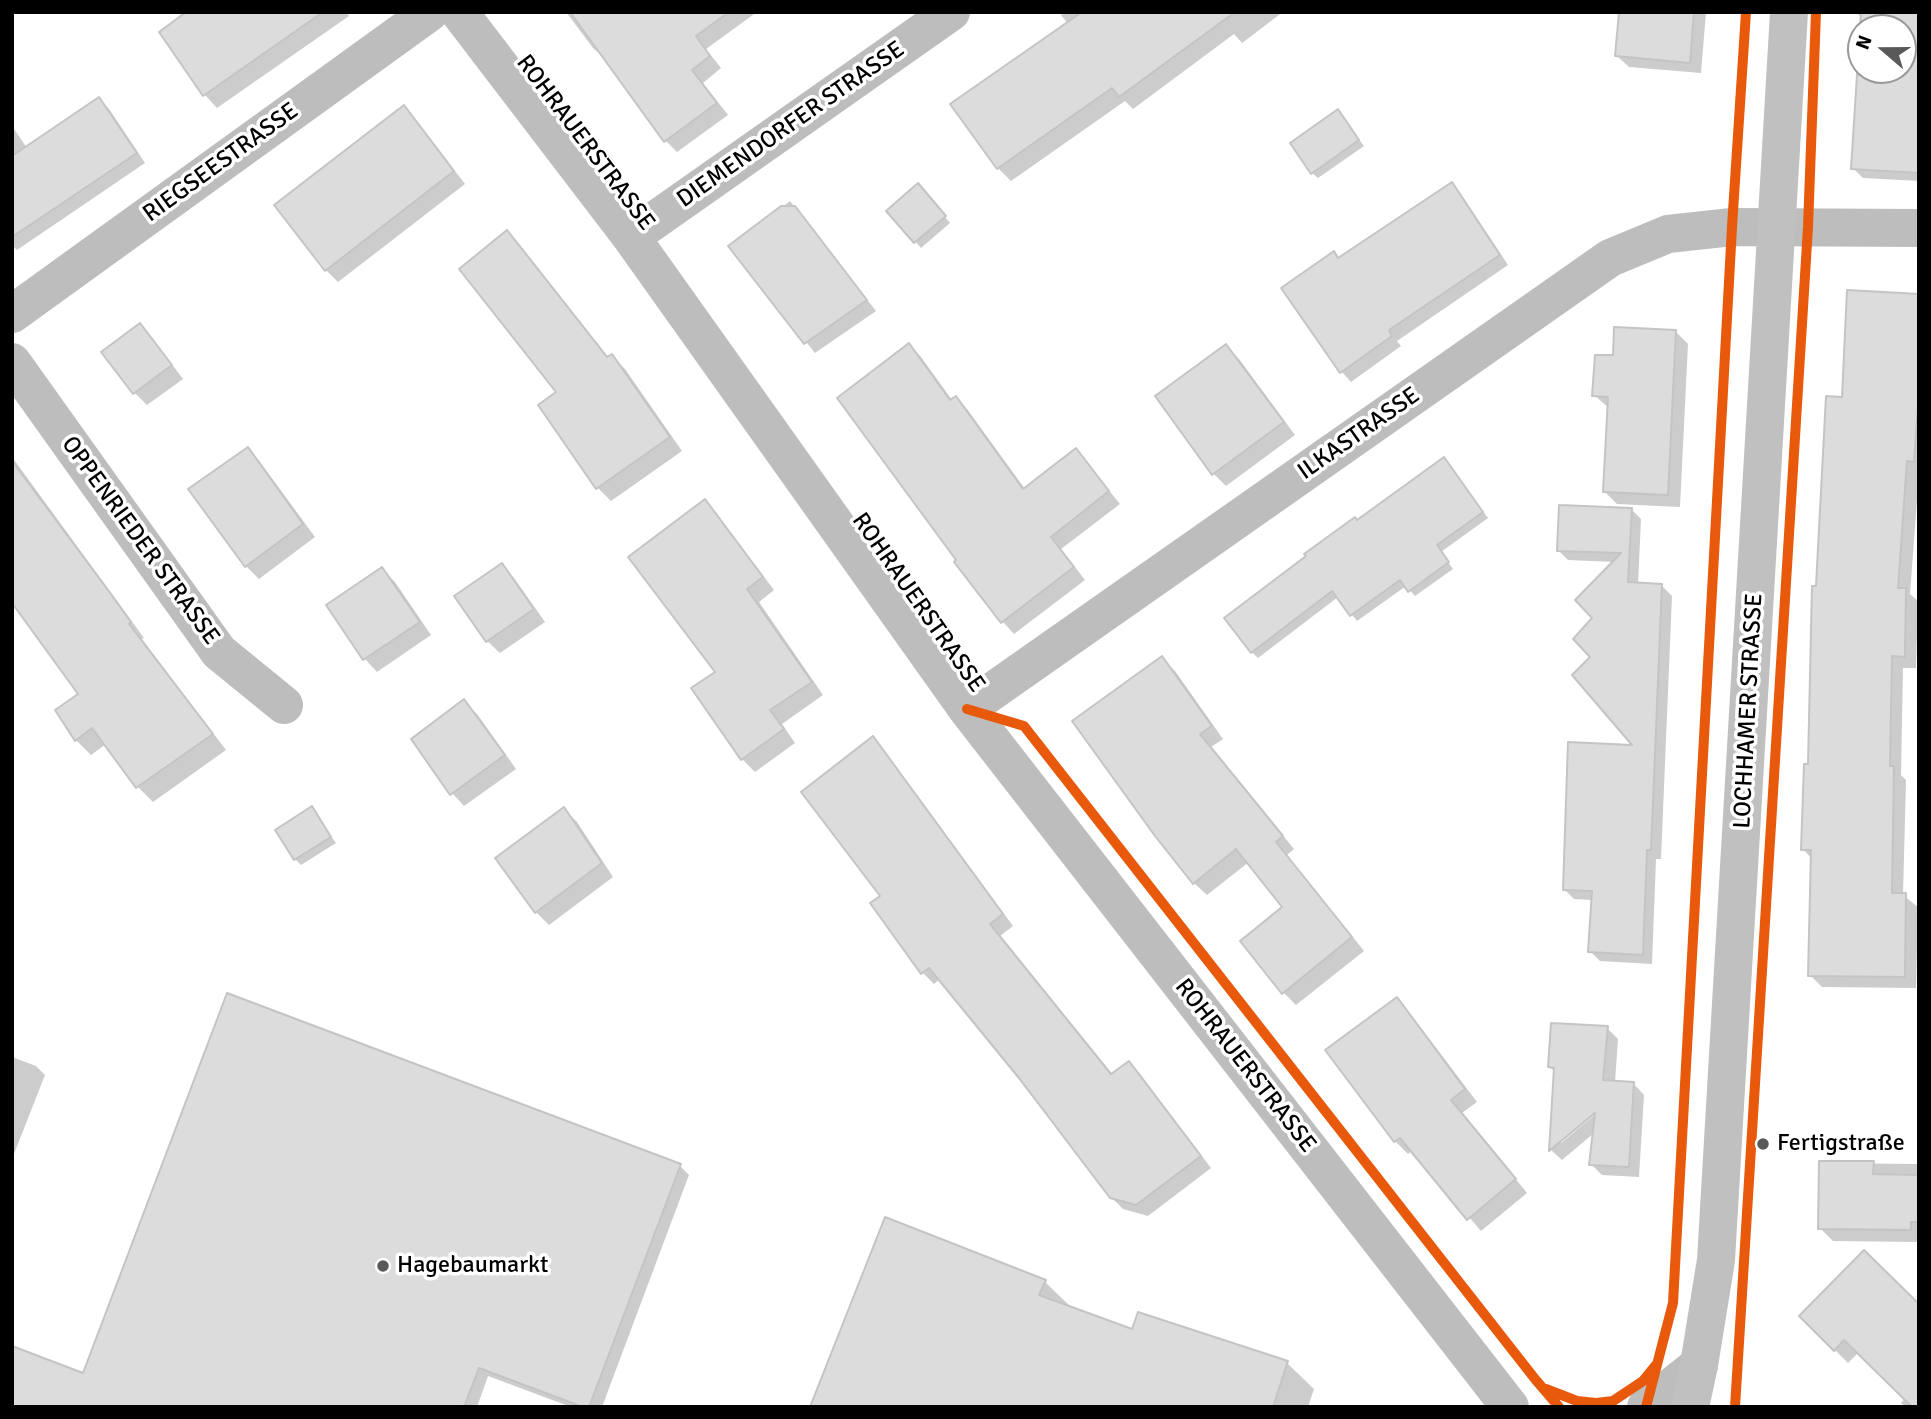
<!DOCTYPE html>
<html>
<head>
<meta charset="utf-8">
<style>
	body { margin:0 }
	#map { position:relative; width:1931px; height:1419px; overflow:hidden; background:#fff; font-family:Signika,sans-serif }
	canvas { display:block }
	.frame { position:absolute; inset:0; border:14px solid #000; pointer-events:none }
	.north { position:absolute; left:1847px; top:14px; width:70px; height:70px; box-sizing:border-box; background:#fff; border:2px solid #999; border-radius:50%; rotate:290deg; font-size:19px; font-weight:700; line-height:28px; text-align:center; color:#000 }
	.north::after { content:''; display:block; margin:auto; width:24px; height:32px; background:#595959; clip-path:polygon(50% 0,100% 100%,50% 72%,0 100%) }
</style>
</head>
<body>
<div id="map">
<canvas width="1931" height="1419"></canvas>
<div class="frame"></div>
<div class="north">N</div>
</div>
<script>
const ctx = document.querySelector('canvas').getContext('2d');
ctx.lineJoin = 'round';
function fill(path, color) { ctx.fillStyle = color; ctx.fill(path, 'evenodd'); }
const toPath = rows => new Path2D(rows.map(r => 'M' + r).join(''));
function stroke(path, color, width, dash) { ctx.strokeStyle = color; ctx.lineWidth = width; ctx.lineCap = dash ? 'butt' : 'round'; ctx.setLineDash(dash || []); ctx.stroke(path); }
function write(font, color, halo, rows, align = 'center') {
  ctx.font = font + ' Signika,sans-serif'; ctx.lineWidth = 7; ctx.setLineDash([]); ctx.textBaseline = 'middle'; ctx.strokeStyle = halo; ctx.fillStyle = color; for (const [text, x, y, turn = 0] of rows) {
    ctx.save(); ctx.translate(x, y); ctx.rotate((+turn || 0) * Math.PI / 180); ctx.textAlign = isNaN(turn) ? turn : align; if (halo) ctx.strokeText(text, 0, 0); ctx.fillText(text, 0, 0); ctx.restore();
  }
}
fill(toPath([
	[184,12,346,12,349,16,217,108,205,95,161,32,186,15],
	[566,12,757,12,706,49,721,68,703,83,728,115,677,152,665,140,606,59,593,48],
	[1065,12,1283,12,1242,43,1234,34,1133,109,1125,101,1011,181,998,168,1068,24,1061,15],
	[1621,12,1706,12,1701,73,1629,67,1617,56],
	[1855,12,1919,12,1919,181,1863,178,1853,168,1861,44,1861,70,1903,70,1903,28,1862,28,1863,18],
	[99,99,109,109,145,163,17,250,12,245,12,126,27,148],
	[404,107,416,120,465,184,338,282,326,270],
	[1338,112,1364,146,1318,178,1312,173],
	[1452,184,1461,194,1508,265,1397,341,1401,346,1351,382,1342,372,1283,288,1333,253,1339,259],
	[924,191,950,223,921,248,889,211],
	[790,201,876,311,815,353,731,246],
	[507,232,520,245,609,358,612,356,625,369,682,451,611,501,598,488,559,392],
	[1919,296,1919,473,1910,594,1918,601,1916,668,1903,668,1901,775,1906,780,1903,895,1918,907,1916,988,1822,987,1810,975,1812,859,1803,849,1809,766,1817,588,1844,399],
	[140,325,152,338,183,379,147,405,135,393],
	[1676,332,1688,344,1680,507,1617,504,1604,491,1609,408,1594,395,1615,357],
	[909,345,921,357,952,400,955,398,967,409,1025,489,1076,450,1120,504,1061,549,1085,580,1014,634,1003,622,957,562],
	[1226,346,1239,359,1295,435,1226,486,1213,473],
	[248,449,260,462,315,537,259,579,246,566],
	[12,457,144,638,142,639,226,750,153,802,138,787,106,744,91,755,76,740,58,710,81,695,12,600],
	[1450,466,1488,518,1441,552,1453,569,1415,596,1406,586,1357,621,1338,597,1258,658,1252,652,1357,522],
	[704,501,717,514,774,590,759,602,823,695,782,724,795,743,755,772,742,759,717,672],
	[1631,509,1641,519,1638,585,1662,586,1672,596,1661,859,1656,859,1652,964,1600,961,1590,951,1593,900,1574,899,1564,889,1636,746,1593,658,1594,618,1615,562,1568,560,1558,550],
	[501,565,514,578,545,622,500,653,487,641],
	[382,569,395,582,431,635,377,672,365,659,329,606],
	[1162,659,1175,671,1223,739,1211,747,1294,849,1287,855,1364,951,1296,1005,1284,993,1285,907,1249,862,1207,895,1194,883],
	[464,702,477,714,516,769,464,806,452,793],
	[873,739,884,750,1013,926,1000,936,1112,1075,1129,1063,1140,1074,1211,1168,1148,1216,1123,1209,1111,1197,940,979,934,984,923,973,882,897],
	[311,809,336,843,301,865,295,859],
	[564,809,577,822,613,877,549,925,536,912],
	[1397,999,1409,1012,1477,1102,1462,1113,1527,1193,1481,1231,1412,1151,1408,1154,1395,1141,1328,1050],
	[1607,1028,1618,1039,1615,1082,1633,1083,1644,1095,1639,1177,1602,1175,1591,1164,1594,1133,1562,1160,1551,1150,1555,1072,1550,1067],
	[1600,1106,1603,1108,1561,1143,1561,1139],
	[12,1057,36,1066,45,1075,12,1159],
	[1821,1163,1919,1164,1919,1242,1833,1241,1820,1228],
	[680,1166,689,1175,602,1407,571,1407,488,1376,477,1407,12,1407,84,1375],
	[886,1219,1045,1282,1073,1309,1133,1332,1287,1363,1314,1389,1308,1407,812,1407],
	[1919,1307,1919,1407,1905,1407,1901,1403,1905,1398,1859,1352,1848,1363,1801,1316]
]), '#0003');
const building = toPath([
	[186,12,323,12,203,96,159,32,186,12],
	[570,12,729,12,696,36,710,56,692,70,717,103,664,142,570,12],
	[1082,12,1235,12,1119,97,1112,88,997,169,950,104,1082,12],
	[1619,12,1694,12,1690,63,1615,56,1619,12],
	[1861,12,1919,12,1919,173,1851,169,1861,12],
	[1861,28,1903,28,1903,70,1861,70,1861,28],
	[99,97,137,153,12,237,12,156,99,97],
	[404,105,454,171,325,271,274,205,404,105],
	[1338,109,1359,140,1311,174,1290,143,1338,109],
	[1452,182,1500,255,1389,330,1392,336,1340,373,1281,288,1334,251,1338,258,1452,182],
	[918,183,946,216,914,243,886,211,918,183],
	[781,206,795,206,867,300,804,344,728,246,781,206],
	[507,230,607,357,612,354,670,437,596,489,538,405,556,392,459,269,507,230],
	[1847,290,1919,294,1919,389,1914,462,1907,461,1898,588,1906,588,1905,657,1892,656,1890,766,1894,766,1892,893,1906,893,1905,977,1808,976,1811,850,1801,850,1804,764,1808,764,1812,586,1816,586,1826,396,1842,397,1847,290],
	[140,323,172,365,133,394,101,352,140,323],
	[1614,327,1676,330,1668,495,1603,492,1608,397,1592,396,1595,355,1613,355,1614,327],
	[909,343,950,400,956,396,1023,489,1076,448,1109,491,1051,537,1074,567,1001,623,954,562,956,560,837,398,909,343],
	[1226,344,1284,422,1212,475,1155,396,1226,344],
	[248,447,303,524,245,567,188,489,248,447],
	[1444,457,1483,512,1437,545,1449,562,1408,592,1400,580,1350,616,1332,591,1251,653,1224,618,1306,556,1304,554,1355,517,1357,520,1444,457],
	[12,461,111,594,131,622,129,624,213,734,136,788,92,728,75,741,55,710,78,694,12,603,12,461],
	[705,499,763,577,747,589,812,682,770,710,784,729,741,760,691,688,715,672,628,557,705,499],
	[1559,505,1632,508,1628,582,1662,584,1651,850,1647,850,1643,955,1588,952,1592,891,1563,890,1568,742,1632,745,1572,675,1590,657,1573,639,1592,618,1575,600,1621,553,1557,551,1559,505],
	[502,563,534,609,486,642,454,596,502,563],
	[382,567,420,622,363,660,326,605,382,567],
	[1162,656,1212,726,1200,734,1283,836,1276,842,1352,937,1282,994,1240,941,1282,907,1236,849,1193,884,1155,836,1072,721,1162,656],
	[464,699,505,755,450,795,411,739,464,699],
	[873,736,1003,914,990,924,1111,1074,1129,1061,1201,1156,1136,1205,1110,1198,1019,1078,929,968,921,974,870,903,880,896,801,792,873,736],
	[312,806,331,837,294,860,275,830,312,806],
	[564,807,602,863,535,913,495,858,564,807],
	[227,993,681,1164,589,1407,583,1407,479,1368,464,1407,12,1407,12,1346,83,1373,227,993],
	[1397,997,1465,1089,1451,1100,1516,1179,1467,1220,1400,1138,1394,1142,1325,1050,1397,997],
	[1551,1023,1608,1026,1603,1080,1634,1082,1629,1167,1589,1165,1595,1113,1549,1151,1554,1068,1548,1067,1551,1023],
	[1819,1161,1874,1161,1873,1174,1919,1175,1919,1222,1911,1222,1911,1230,1818,1229,1819,1161],
	[885,1217,1046,1280,1039,1295,1132,1329,1138,1312,1288,1361,1273,1407,810,1407,885,1217],
	[1864,1250,1919,1304,1919,1407,1912,1407,1844,1340,1834,1351,1799,1316,1864,1250]
]);
fill(building, '#dcdcdc');
stroke(building, '#c4c4c4', 2);
stroke(toPath([
	[459,12,631,237,967,709,1510,1407],
	[631,237,951,12],
	[12,314,430,12],
	[12,362,219,652,284,705],
	[967,709,1610,258,1668,234,1732,227,1919,228],
	[1646,1407,1699,1365]
]), '#bdbdbd', 38);
stroke(toPath([
	[1690,1407,1699,1365,1716,1260,1789,12]
]), '#c0c0c0', 38);
stroke(toPath([
	[967,709,1024,726,1535,1379,1559,1407],
	[1546,1389,1577,1401,1596,1403,1613,1401,1643,1381,1656,1365],
	[1646,1407,1673,1303,1732,227,1746,12],
	[1735,1407,1808,227,1816,12]
]), '#e8590c', 10);
for (const [x, y, r, color] of [
	[1763,1144,7,"#595959"],
	[383,1266,7,"#595959"]
]) { const dot = new Path2D(); dot.arc(x, y, r, 0, 2 * Math.PI); ctx.fillStyle = color; ctx.fill(dot); stroke(dot, '#fff', 2.5); }
write('24px', '#000', '#fff', [
	["DIEMENDORFER STRASSE",791,125,-35],
	["ROHRAUERSTRASSE",585,143,53],
	["RIEGSEESTRASSE",221,163,-36],
	["ILKASTRASSE",1359,434,-35],
	["OPPENRIEDER STRASSE",140,541,54],
	["ROHRAUERSTRASSE",918,603,55],
	["LOCHHAMER STRASSE",1749,711,-87],
	["ROHRAUERSTRASSE",1245,1066,52]
]);
write('24px', '#000', '#fff', [
	["Fertigstraße",1777,1144],
	["Hagebaumarkt",397,1266]
], 'left');
</script>
</body>
</html>
